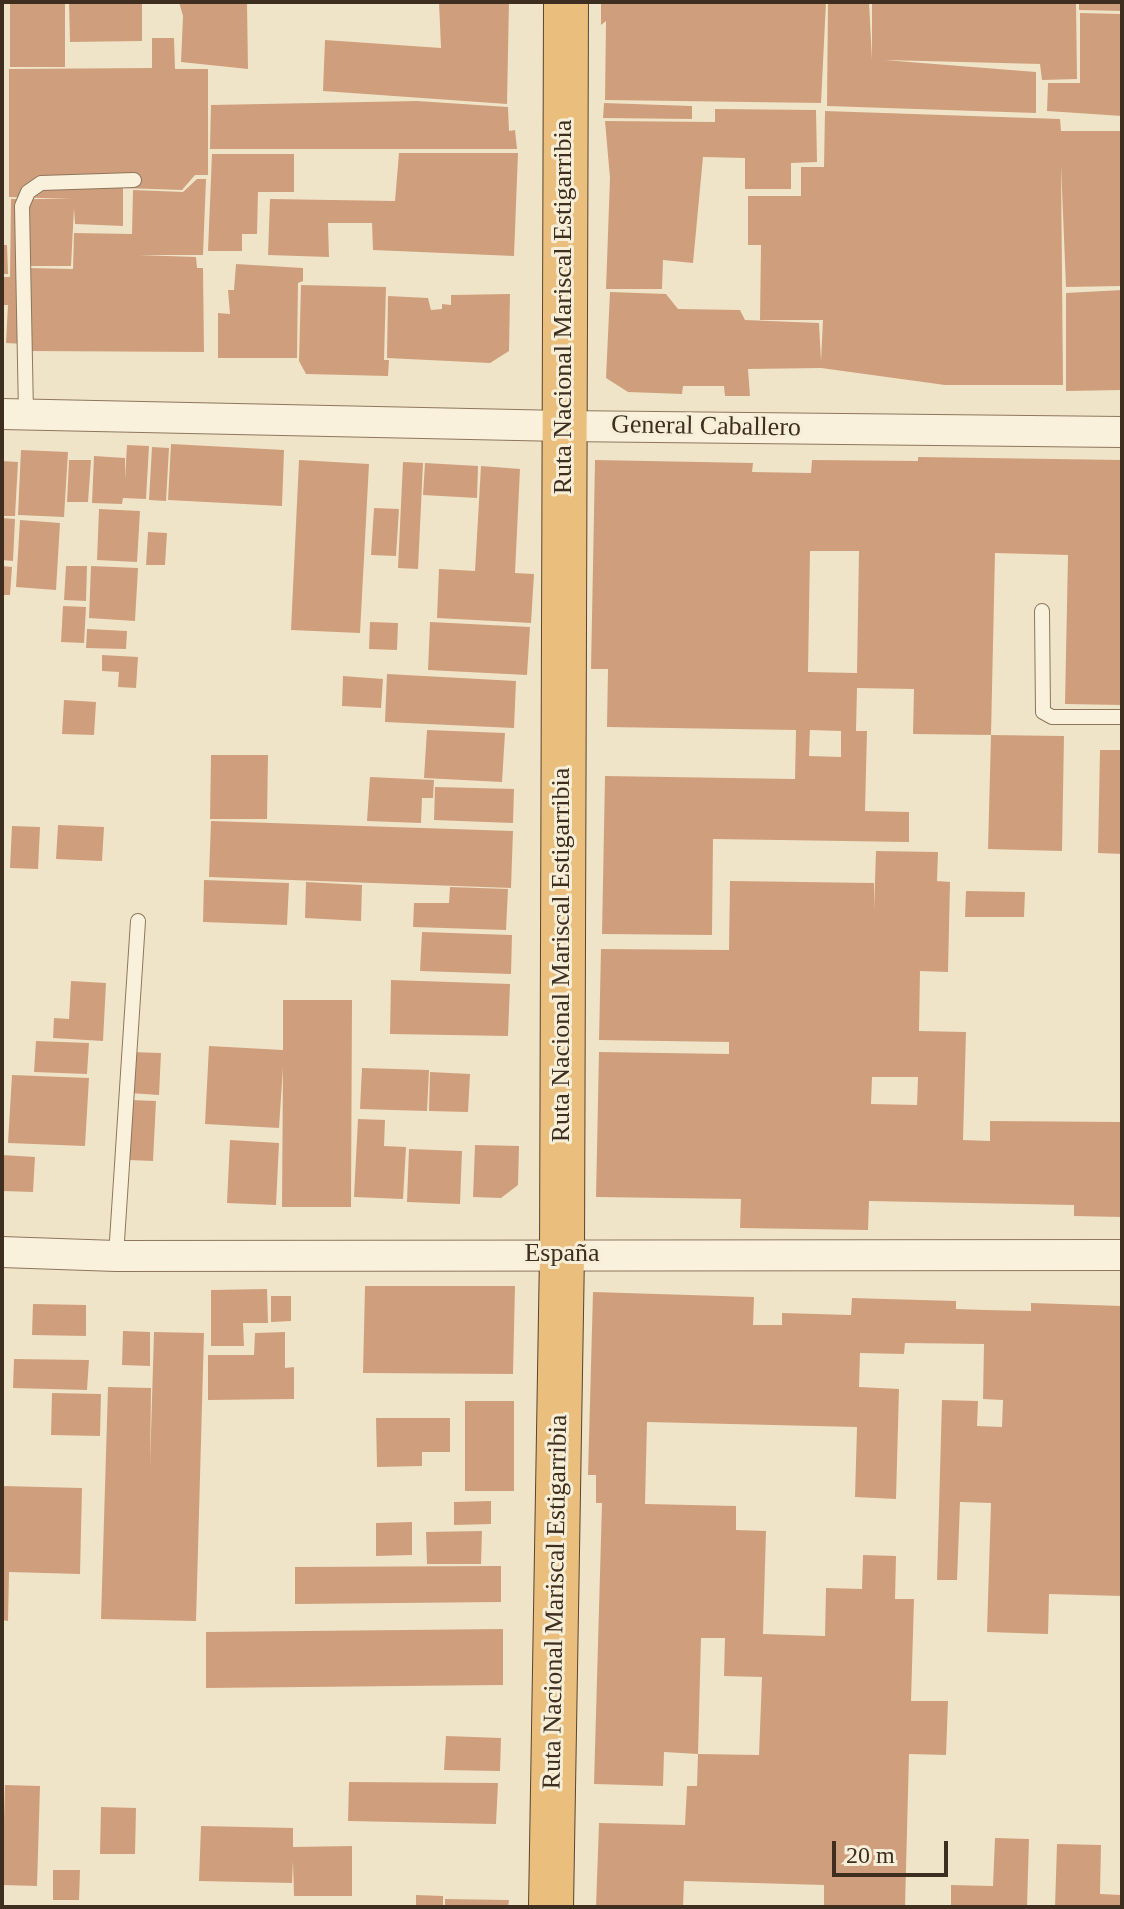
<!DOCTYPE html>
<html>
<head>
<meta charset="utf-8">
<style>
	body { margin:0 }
	#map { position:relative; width:1124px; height:1909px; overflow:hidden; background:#f0e4c8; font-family:Georgia,serif }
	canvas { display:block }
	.frame { position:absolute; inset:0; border:4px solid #3d2e20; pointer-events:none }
	.scale { position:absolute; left:832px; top:1841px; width:116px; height:36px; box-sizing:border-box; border:4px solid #3d2e20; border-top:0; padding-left:10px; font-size:24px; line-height:28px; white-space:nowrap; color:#3d2e20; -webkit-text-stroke:6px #f7eed8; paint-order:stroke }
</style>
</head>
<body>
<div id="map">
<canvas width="1124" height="1909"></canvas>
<div class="frame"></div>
<div class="scale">20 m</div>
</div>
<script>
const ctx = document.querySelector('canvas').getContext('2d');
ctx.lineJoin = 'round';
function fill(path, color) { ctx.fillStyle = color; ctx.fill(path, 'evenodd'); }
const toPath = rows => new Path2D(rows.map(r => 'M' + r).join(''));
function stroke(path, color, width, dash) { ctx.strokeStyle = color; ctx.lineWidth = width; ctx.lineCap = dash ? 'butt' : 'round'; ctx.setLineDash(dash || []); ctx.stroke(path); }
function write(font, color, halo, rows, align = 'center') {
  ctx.font = font + ' Georgia,serif'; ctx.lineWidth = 6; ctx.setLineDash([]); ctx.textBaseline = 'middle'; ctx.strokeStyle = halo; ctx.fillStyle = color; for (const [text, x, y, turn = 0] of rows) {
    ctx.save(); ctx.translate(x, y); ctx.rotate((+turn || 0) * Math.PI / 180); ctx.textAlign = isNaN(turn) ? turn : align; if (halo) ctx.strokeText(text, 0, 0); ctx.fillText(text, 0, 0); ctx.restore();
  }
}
fill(toPath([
	[10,2,65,2,65,67,10,67],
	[69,2,142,2,142,41,70,42],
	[179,2,247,2,248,69,181,62,183,16],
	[439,2,509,2,507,104,323,91,325,40,441,48],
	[601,2,826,2,821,103,605,100,606,21,601,25],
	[828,2,869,2,872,60,872,2,1076,2,1077,79,1042,80,1040,64,884,60,1036,72,1036,113,827,106],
	[1079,2,1122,2,1122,11,1079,10],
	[1080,13,1122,14,1122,116,1047,111,1048,83,1080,83],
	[152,38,174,38,175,69,208,69,208,175,195,175,182,190,123,188,123,226,75,224,74,208,71,266,26,266,24,344,6,343,8,305,2,305,2,277,10,277,11,199,72,199,9,197,9,69,152,68],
	[417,101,508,107,509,131,515,130,517,149,210,149,211,105],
	[604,103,692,106,692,119,603,118],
	[715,109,816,110,817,162,791,163,791,189,745,189,745,158,703,157,693,263,663,260,662,289,606,289,610,178,605,121,715,122],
	[825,111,1060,119,1061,131,1122,131,1122,286,1066,287,1061,165,1063,385,945,385,821,368,748,369,750,396,725,396,724,386,683,386,682,394,628,392,606,378,610,292,666,294,678,309,740,310,745,320,819,323,821,361,823,320,760,320,761,245,748,245,748,196,801,196,801,167,824,167],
	[399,153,518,153,514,256,373,250,372,223,328,223,329,257,268,255,270,199,395,201],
	[212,154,294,154,294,192,258,192,257,234,242,234,242,251,208,251],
	[197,179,206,179,203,255,138,255,196,257,197,268,203,268,204,352,27,351,27,268,73,269,74,233,132,234,133,190,183,192],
	[2,245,7,245,8,274,2,274],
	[236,264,303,268,303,281,298,283,297,358,218,358,218,313,230,314,228,290,234,290],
	[301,285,386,287,384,360,389,360,388,376,306,374,299,361],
	[1122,290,1122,390,1066,391,1066,293],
	[510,294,509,351,490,363,387,358,388,296,428,298,431,310,442,309,442,304,451,305,451,295],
	[171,444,284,450,282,506,168,500],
	[127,445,149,446,146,499,123,498,122,504,92,503,94,456,125,458,125,479],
	[152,447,169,448,166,501,149,500],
	[21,450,68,452,64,517,18,515],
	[918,457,1122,460,1122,705,1065,704,1068,555,995,553,991,735,913,734,914,689,857,688,856,731,867,731,865,811,909,812,909,842,713,839,712,935,602,934,605,776,795,779,796,730,607,727,608,669,591,669,595,460,753,463,752,472,811,473,812,460,918,461],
	[810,551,859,551,857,673,808,672],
	[810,730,841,731,841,757,809,756],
	[69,460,91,460,88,502,67,502],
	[299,460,369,464,360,633,291,630],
	[2,461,18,462,15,516,2,516],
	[403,462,423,463,418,569,398,568],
	[425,463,478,466,477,498,423,495],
	[481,466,520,469,515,573,534,574,531,623,437,618,439,569,475,571],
	[374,508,399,509,396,556,371,555],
	[99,509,140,511,137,562,97,560],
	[2,518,15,519,13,561,2,560],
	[20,520,60,523,56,590,16,587],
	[148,532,167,533,165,565,146,565],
	[2,566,12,567,10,595,2,595],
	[66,566,87,566,86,601,64,600],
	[91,566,138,568,135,621,89,618],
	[63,606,86,607,84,643,61,642],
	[370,622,398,623,397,650,369,649],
	[430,622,530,627,527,675,428,670],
	[87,629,127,631,126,649,86,648],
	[102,655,138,657,136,688,118,687,119,672,102,671],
	[387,674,516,681,514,728,385,722],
	[343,676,383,679,381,708,342,706],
	[64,700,96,702,94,735,62,734],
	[427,730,505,733,502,782,424,778],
	[991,735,1064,736,1062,851,988,849],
	[1100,750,1122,750,1122,854,1098,853],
	[211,755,268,755,267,819,210,819],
	[370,777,434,780,433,798,422,798,421,823,367,821],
	[435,787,514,789,513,823,434,820],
	[211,821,513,831,511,888,209,877],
	[58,825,104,827,102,861,56,859],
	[12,826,40,827,38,869,10,868],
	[876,851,938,852,937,881,950,882,948,972,920,971,919,1031,966,1032,963,1140,990,1141,990,1121,1122,1122,1122,1217,1074,1216,1074,1205,869,1201,868,1230,740,1228,741,1199,596,1197,599,1052,729,1054,729,1042,599,1040,601,949,729,950,730,881,874,883,874,911],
	[872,1077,918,1077,917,1105,871,1104],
	[204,880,289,883,287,925,203,922],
	[306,882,362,885,361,921,305,918],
	[450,887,508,889,506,930,413,927,414,903,449,903],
	[966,891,1025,892,1024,917,965,917],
	[422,932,512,935,511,974,420,971],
	[391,980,510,984,508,1036,390,1034],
	[71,981,106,983,103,1041,53,1038,54,1018,69,1019],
	[283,1000,352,1000,351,1207,282,1207,283,1067,279,1128,205,1124,209,1046,283,1050],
	[36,1041,89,1043,87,1074,34,1072],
	[131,1052,161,1053,159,1095,129,1093],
	[362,1068,429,1070,427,1111,360,1109],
	[430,1072,470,1074,468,1112,429,1111],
	[12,1075,89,1078,85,1146,8,1143],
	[131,1100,156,1101,153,1161,128,1160],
	[358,1119,385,1120,384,1146,406,1147,403,1199,354,1197],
	[230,1140,279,1143,276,1205,227,1203],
	[475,1145,519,1146,518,1185,501,1198,473,1197],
	[409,1149,462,1151,460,1204,407,1202],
	[2,1155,35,1157,33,1192,2,1191],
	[365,1286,515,1286,513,1374,363,1373],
	[267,1289,268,1323,243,1323,244,1346,211,1346,211,1290],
	[593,1292,754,1297,753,1325,782,1325,782,1313,851,1315,852,1298,956,1301,956,1309,986,1310,1031,1311,1031,1303,1122,1306,1122,1596,1049,1594,1048,1634,987,1632,991,1503,960,1502,957,1580,937,1580,942,1400,978,1401,977,1426,1002,1427,1003,1400,983,1399,984,1344,905,1343,904,1354,860,1353,859,1387,899,1389,896,1499,855,1497,857,1427,647,1422,645,1504,736,1506,736,1530,766,1531,763,1634,825,1636,826,1588,862,1589,863,1555,896,1556,895,1599,914,1599,911,1701,948,1701,946,1755,909,1754,905,1907,824,1907,824,1885,684,1881,683,1907,596,1907,599,1823,685,1825,687,1786,697,1786,698,1754,759,1755,762,1677,724,1676,725,1638,701,1638,698,1754,664,1752,663,1786,594,1784,602,1503,596,1503,596,1475,588,1475],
	[271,1296,291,1296,291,1321,271,1322],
	[33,1304,86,1305,86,1336,32,1335],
	[123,1331,150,1332,150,1366,122,1365],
	[154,1332,204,1333,196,1621,101,1619,108,1387,151,1388,150,1467],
	[285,1332,285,1368,294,1367,294,1399,208,1400,208,1355,254,1355,255,1333],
	[14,1359,89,1360,87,1390,13,1388],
	[52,1393,101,1394,100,1436,51,1435],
	[465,1401,514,1401,514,1491,465,1491],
	[376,1418,450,1418,450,1452,422,1452,422,1466,377,1467],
	[2,1486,82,1488,80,1574,9,1572,8,1621,2,1620],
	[491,1501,491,1524,454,1525,454,1502],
	[412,1522,412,1555,376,1556,376,1523],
	[482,1531,481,1564,427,1564,426,1532],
	[501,1566,501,1602,295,1604,295,1567],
	[503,1629,503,1685,206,1688,206,1632],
	[446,1736,501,1738,500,1771,444,1770],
	[349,1782,498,1783,496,1824,348,1821],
	[5,1785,40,1786,37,1886,2,1885],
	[101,1807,136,1808,135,1854,100,1854],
	[201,1826,293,1828,293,1847,352,1846,352,1896,294,1896,293,1861,292,1883,199,1881],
	[995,1838,1029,1839,1027,1907,951,1907,951,1885,993,1886],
	[1057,1844,1101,1845,1100,1894,1122,1895,1122,1907,1055,1907],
	[53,1870,80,1870,79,1900,53,1900],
	[416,1895,443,1896,443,1907,416,1907],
	[445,1899,509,1900,508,1907,445,1907]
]), '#cf9f7d');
const service = toPath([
	[26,414,22,206,28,192,41,183,134,180],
	[1042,611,1043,712,1052,717,1122,717],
	[116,1256,138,921]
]);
const minor = toPath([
	[2,414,563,426,1122,432],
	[2,1252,116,1256,1122,1255]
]);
const trunk = toPath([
	[551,1907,562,1254,566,2]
]);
stroke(service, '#8d765c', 16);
stroke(minor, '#8d765c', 32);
stroke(trunk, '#5b4430', 46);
stroke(service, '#faf1dc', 14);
stroke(minor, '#faf1dc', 30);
stroke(trunk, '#eabe7c', 44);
write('26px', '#3d2e20', '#f7eed8', [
	["Ruta Nacional Mariscal Estigarribia",564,307,-90],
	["General Caballero",706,427,1],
	["Ruta Nacional Mariscal Estigarribia",562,955,-90],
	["España",562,1254],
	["Ruta Nacional Mariscal Estigarribia",556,1602,-89]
]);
</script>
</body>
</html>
